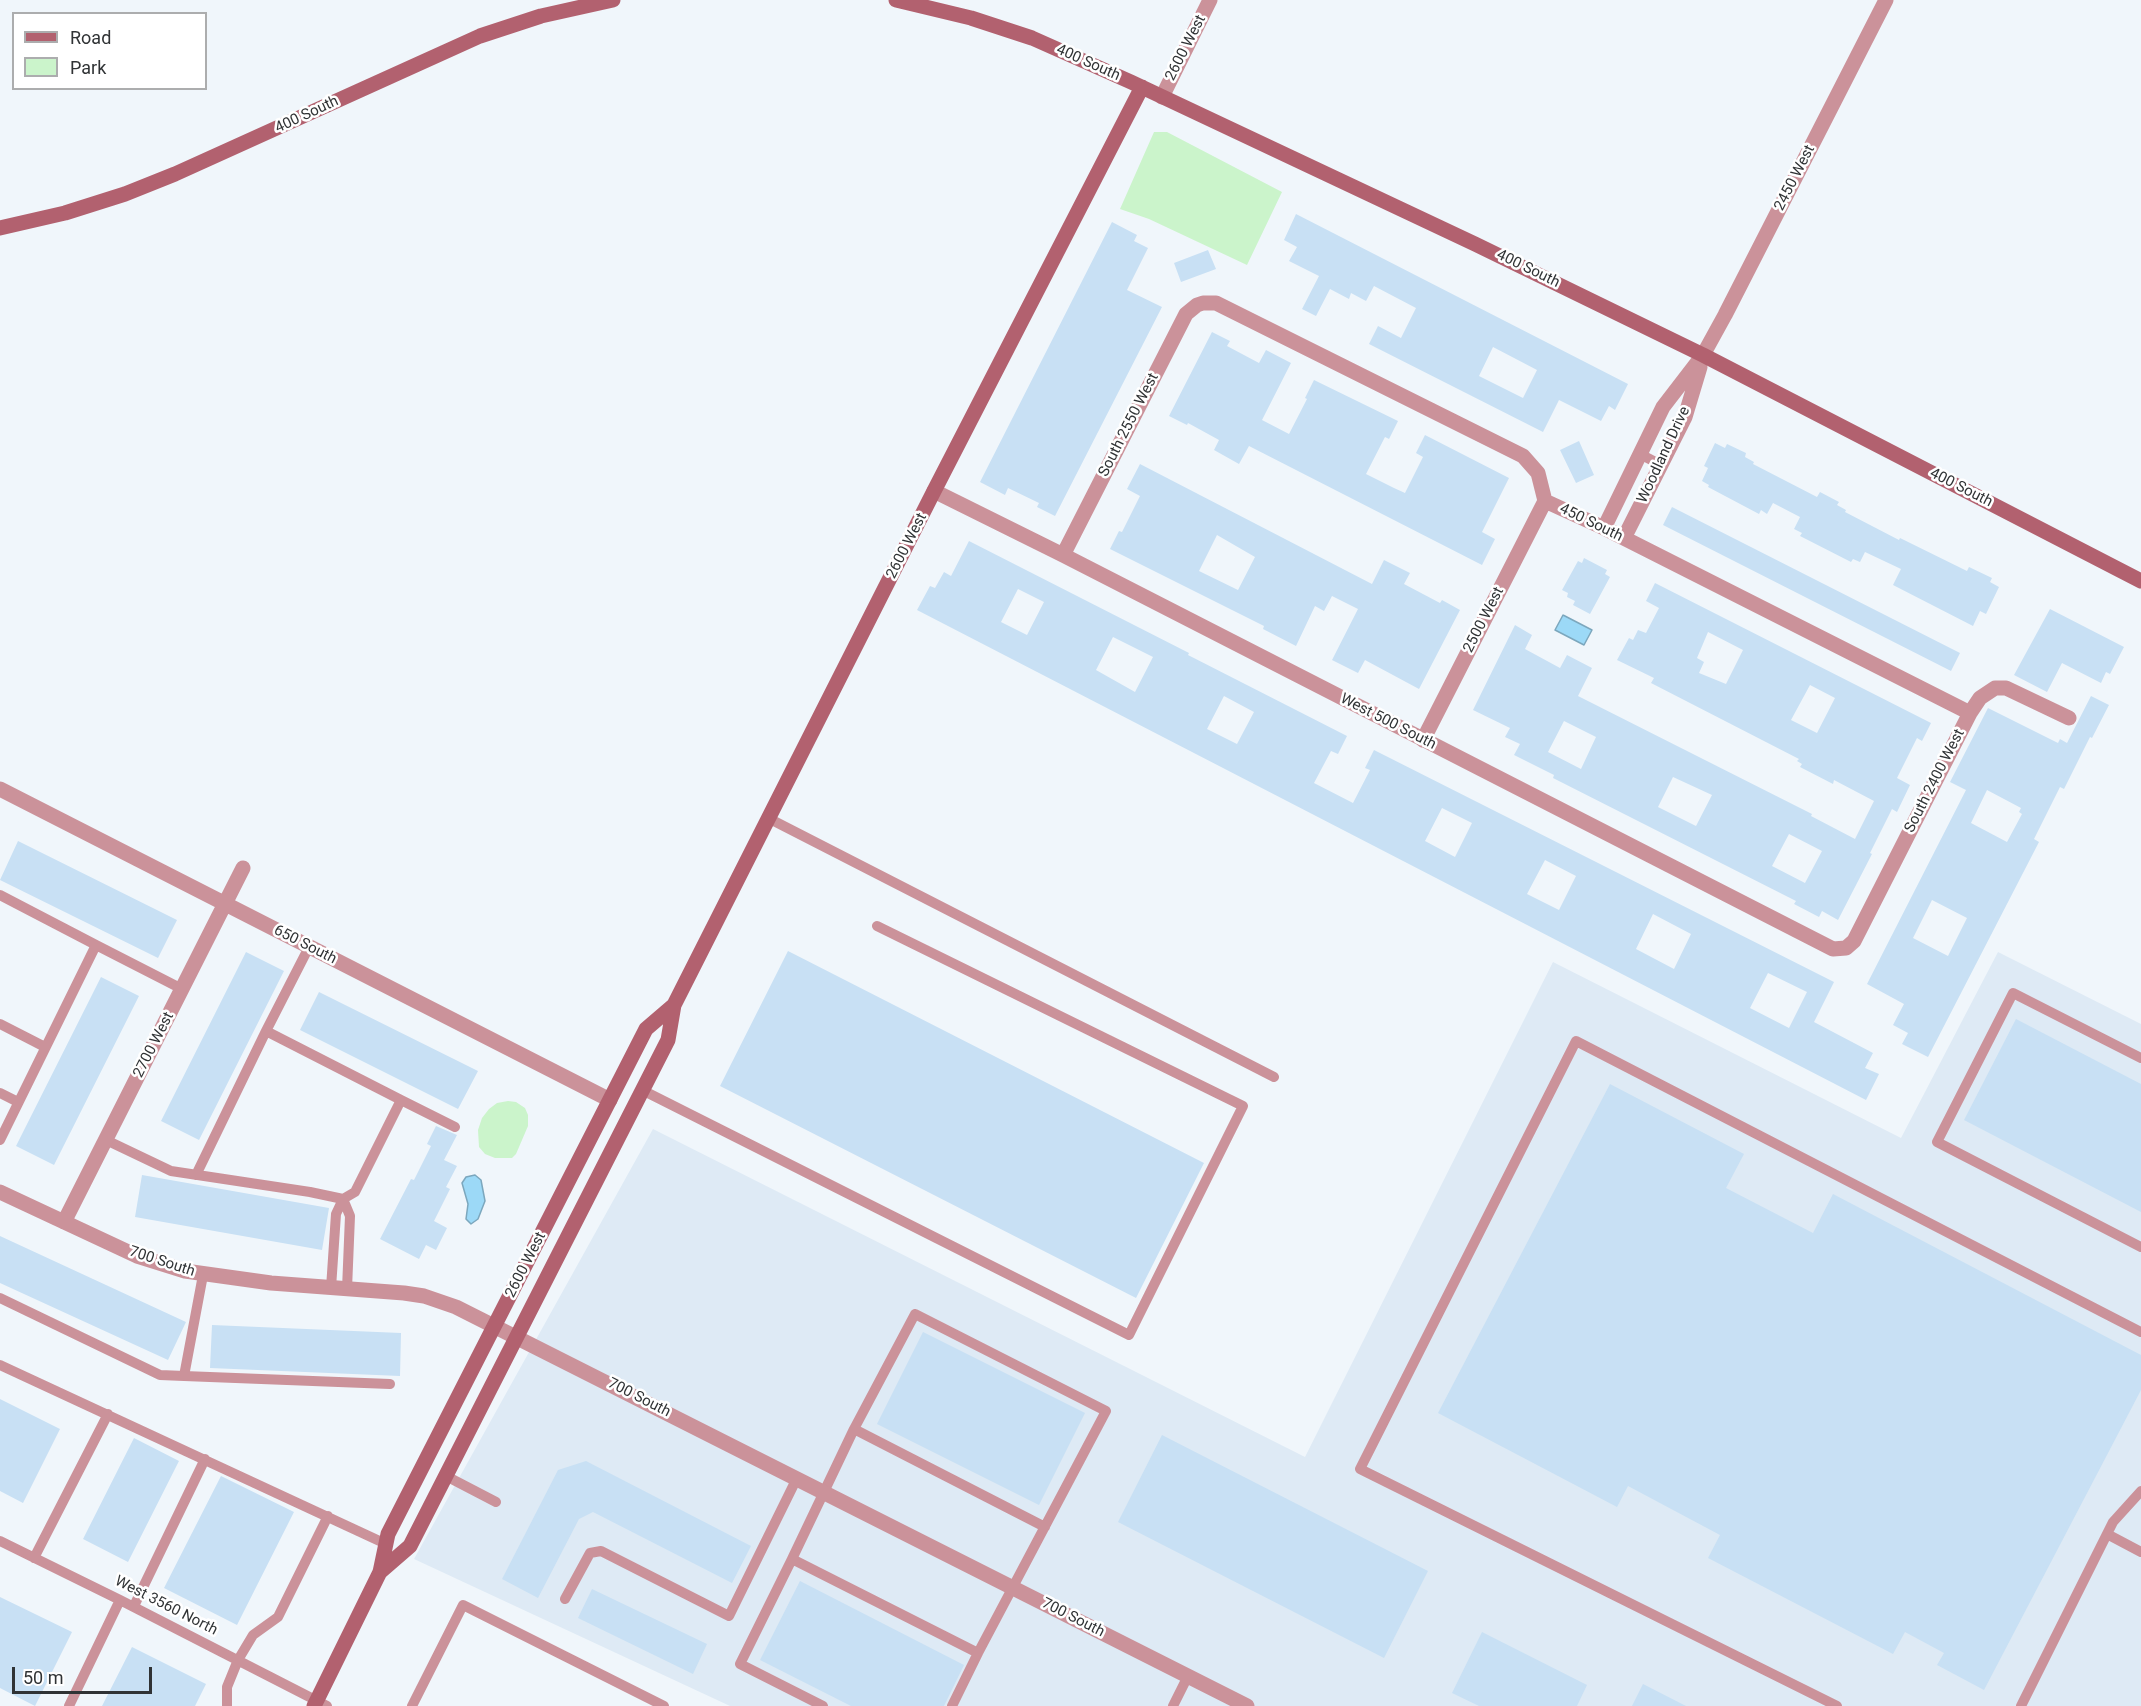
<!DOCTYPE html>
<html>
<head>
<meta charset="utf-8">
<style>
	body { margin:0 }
	#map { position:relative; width:2141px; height:1706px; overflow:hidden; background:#f0f6fb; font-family:Roboto,sans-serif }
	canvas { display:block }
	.legend { position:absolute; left:12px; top:12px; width:195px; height:78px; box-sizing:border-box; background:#fff; border:2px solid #acadae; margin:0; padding:8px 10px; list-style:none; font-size:18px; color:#303335 }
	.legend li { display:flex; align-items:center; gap:12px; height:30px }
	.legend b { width:30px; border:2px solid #acadae }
	.scale { position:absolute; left:12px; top:1667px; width:140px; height:27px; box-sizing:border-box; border:3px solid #303335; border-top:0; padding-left:8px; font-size:18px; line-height:21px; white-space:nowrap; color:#303335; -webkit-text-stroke:4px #fff; paint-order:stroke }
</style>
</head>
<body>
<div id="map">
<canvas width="2141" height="1706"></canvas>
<ul class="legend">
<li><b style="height:8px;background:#b2616f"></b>Road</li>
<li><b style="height:16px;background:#cbf4cb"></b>Park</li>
</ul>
<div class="scale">50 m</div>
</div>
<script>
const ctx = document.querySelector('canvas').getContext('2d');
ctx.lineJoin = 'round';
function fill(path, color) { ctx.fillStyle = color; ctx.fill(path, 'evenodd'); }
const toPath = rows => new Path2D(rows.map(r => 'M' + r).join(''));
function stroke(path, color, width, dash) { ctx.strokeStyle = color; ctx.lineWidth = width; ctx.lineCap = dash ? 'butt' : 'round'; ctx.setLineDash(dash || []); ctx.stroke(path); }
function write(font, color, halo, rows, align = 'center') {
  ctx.font = font + ' Roboto,sans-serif'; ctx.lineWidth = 5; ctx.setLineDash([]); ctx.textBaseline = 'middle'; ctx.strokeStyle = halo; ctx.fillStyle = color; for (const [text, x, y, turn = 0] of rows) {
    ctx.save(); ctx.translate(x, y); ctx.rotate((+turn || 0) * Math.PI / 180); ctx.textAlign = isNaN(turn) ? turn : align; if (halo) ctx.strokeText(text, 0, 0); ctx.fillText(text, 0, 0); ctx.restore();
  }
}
fill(toPath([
	[1998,952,2141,1024,2141,1706,730,1706,414,1559,653,1129,1305,1457,1553,962,1901,1138]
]), '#deeaf5');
fill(toPath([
	[1154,132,1167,132,1282,192,1247,265,1149,219,1120,209],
	[508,1101,516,1102,525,1108,528,1115,528,1126,516,1154,512,1158,495,1158,485,1154,479,1147,478,1130,482,1118,489,1109,497,1103]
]), '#cbf4cb');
const water = toPath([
	[1563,615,1592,630,1584,645,1555,630,1563,615],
	[475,1175,481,1180,485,1201,478,1219,471,1224,466,1219,468,1204,462,1183,466,1177,475,1175]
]);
fill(water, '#9cd9f7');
stroke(water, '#7ca7bd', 1.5);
fill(toPath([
	[1296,214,1628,384,1615,410,1609,406,1601,421,1559,400,1543,432,1369,344,1378,326,1401,338,1416,308,1374,286,1366,301,1351,293,1349,299,1330,289,1316,316,1302,309,1319,276,1289,261,1297,247,1284,240],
	[1493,347,1537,370,1523,398,1479,376],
	[1112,222,1137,235,1134,241,1148,248,1127,290,1162,307,1055,516,1037,507,1039,503,1008,488,1005,495,980,482],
	[1208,250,1216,269,1181,282,1174,263],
	[1212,332,1230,341,1227,346,1259,363,1266,350,1291,363,1262,420,1289,434,1307,399,1305,398,1314,380,1398,421,1389,439,1385,437,1366,474,1394,488,1405,493,1423,457,1416,453,1425,435,1509,478,1482,532,1495,539,1482,565,1249,446,1239,464,1214,450,1219,440,1188,423,1187,425,1169,416],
	[1579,441,1594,475,1576,483,1560,450],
	[1715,443,1725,448,1727,444,1746,453,1745,457,1754,462,1753,464,1817,497,1820,492,1839,502,1837,505,1846,510,1845,512,1899,540,1900,538,1967,571,1969,567,1992,578,1990,582,1999,587,1986,614,1980,611,1973,626,1893,585,1901,569,1865,552,1860,562,1853,559,1851,562,1800,536,1802,533,1794,529,1800,517,1773,503,1767,514,1761,510,1759,514,1708,487,1709,485,1702,481,1708,468,1704,466],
	[1140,464,1372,584,1384,560,1410,573,1404,584,1440,603,1442,600,1460,610,1419,689,1365,660,1358,673,1332,660,1358,609,1332,596,1324,611,1315,606,1296,646,1263,629,1264,626,1110,549,1119,531,1122,532,1140,496,1127,489],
	[1217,535,1255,557,1238,590,1199,571],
	[1672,507,1960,653,1951,671,1663,525],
	[969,541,1189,653,1188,655,1347,736,1338,754,1331,751,1314,783,1353,803,1370,770,1365,768,1374,750,1834,982,1814,1022,1873,1053,1865,1068,1879,1074,1866,1100,917,610,930,586,935,588,944,572,951,576],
	[1018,589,1044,602,1027,635,1001,622],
	[1113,637,1153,657,1135,692,1096,670],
	[1224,696,1254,712,1237,744,1207,729],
	[1442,808,1472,823,1455,857,1425,841],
	[1545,860,1576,876,1559,910,1527,894],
	[1653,914,1691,934,1674,969,1636,949],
	[1768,973,1807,992,1789,1028,1750,1008],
	[1584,558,1607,570,1605,574,1610,577,1590,614,1573,605,1575,601,1567,597,1568,593,1562,590,1578,561,1582,563],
	[1655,583,1931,723,1922,741,1917,738,1897,778,1910,785,1897,812,1892,809,1870,853,1872,854,1838,920,1822,911,1819,917,1794,904,1796,901,1553,778,1554,775,1514,755,1520,744,1505,737,1510,728,1473,710,1515,625,1532,635,1525,649,1560,668,1567,655,1592,668,1578,696,1812,814,1811,816,1855,839,1874,801,1834,780,1833,784,1800,767,1802,764,1797,761,1799,759,1651,683,1654,678,1617,660,1629,638,1633,640,1638,630,1646,633,1659,608,1646,601],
	[1708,632,1743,650,1726,684,1699,673,1704,662,1697,658],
	[1810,685,1835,698,1817,733,1791,720],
	[1564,721,1596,737,1581,769,1548,752],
	[1673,777,1712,795,1696,826,1658,807],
	[1789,834,1822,851,1805,883,1772,866],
	[2050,609,2124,647,2110,674,2106,672,2101,683,2062,663,2047,692,2014,675],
	[2091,696,2109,705,2092,738,2090,737,2064,789,2060,787,2034,839,2039,842,1928,1057,1902,1044,1908,1033,1893,1025,1904,1004,1867,984,1966,790,1950,782,1988,708,2058,743,2060,739,2067,743],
	[1987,790,2021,808,2019,812,2022,814,2007,842,1971,823],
	[1932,900,1967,918,1948,956,1913,938],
	[18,841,177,920,158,958,0,880],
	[788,951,1204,1163,1136,1298,720,1086],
	[246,952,284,971,199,1140,161,1121],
	[101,977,139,996,54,1165,16,1146],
	[319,992,478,1071,458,1109,300,1030],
	[2016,1019,2141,1084,2141,1212,1964,1120],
	[1610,1084,1744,1154,1726,1188,1813,1233,1833,1194,2141,1355,2141,1390,1984,1690,1937,1665,1944,1653,1905,1632,1893,1654,1708,1558,1720,1535,1628,1486,1617,1507,1438,1413],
	[436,1126,457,1135,444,1160,457,1166,446,1187,450,1189,434,1221,447,1228,436,1250,426,1245,419,1259,380,1239,411,1179,414,1180,431,1146,427,1144],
	[142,1175,329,1208,322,1250,135,1217],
	[0,1236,186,1322,168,1360,0,1283],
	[212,1325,401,1333,400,1376,210,1368],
	[923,1332,1085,1413,1039,1505,877,1424],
	[0,1399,60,1429,23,1503,0,1491],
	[1162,1435,1428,1571,1384,1658,1118,1522],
	[134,1438,179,1461,128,1562,83,1539],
	[586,1461,751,1546,732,1583,593,1512,579,1519,538,1598,502,1579,558,1470],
	[221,1476,294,1512,237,1625,164,1588],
	[800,1581,964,1665,944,1706,851,1706,760,1660],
	[592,1589,707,1644,693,1674,578,1618],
	[0,1597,72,1632,35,1706,0,1688],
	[1482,1632,1587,1685,1577,1706,1479,1706,1452,1693],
	[132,1647,206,1684,195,1706,102,1706],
	[1643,1684,1686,1706,1632,1706]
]), '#c8e0f4');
stroke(toPath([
	[1640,454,1661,465],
	[770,819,1274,1077],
	[0,895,96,945],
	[0,1024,45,1047],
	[2141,1058,2013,993,1937,1142,2141,1247],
	[642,1090,1129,1335,1243,1106,877,926],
	[0,1093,18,1102],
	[401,1100,455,1127],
	[0,1140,96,945,182,989],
	[106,1140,171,1171,310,1192,343,1199,355,1192,401,1100,266,1031],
	[196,1175,266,1031,309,947],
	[343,1199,350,1216,347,1289],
	[203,1275,184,1376,390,1384],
	[331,1288,336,1214,343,1199],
	[0,1298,160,1375,184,1376],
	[915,1314,1106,1411,978,1653,792,1559,854,1429,915,1314],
	[0,1365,386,1544],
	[854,1429,1045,1527],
	[446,1476,496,1502],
	[2107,1534,2141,1552],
	[0,1541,120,1600,327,1706],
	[34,1558,108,1414],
	[792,1559,740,1664,823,1706],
	[565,1599,590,1553,601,1551,729,1616,797,1478],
	[134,1606,205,1459],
	[69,1706,120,1600],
	[227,1706,227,1687,238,1660,253,1635,278,1617,328,1516],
	[412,1706,463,1605,664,1706],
	[952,1706,978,1653],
	[1173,1706,1188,1676],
	[1837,1706,1360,1469,1576,1041,2141,1332],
	[2021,1706,2113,1522,2141,1491]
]), '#cb929a', 10);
stroke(toPath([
	[1162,97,1210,0],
	[934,491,1063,555,1833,949,1846,948,1854,941,1970,713,1980,698,1995,688,2006,688,2069,718],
	[1604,528,1663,407,1703,355,1725,315,1886,0],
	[1624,538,1685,417,1700,367],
	[1063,555,1186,314,1197,305,1203,303,1216,303,1523,456,1538,473,1545,501,1604,528,1970,713],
	[1423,740,1545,501],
	[0,789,610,1100],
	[0,1192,137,1256,185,1271,271,1283,404,1293,424,1296,456,1307,1247,1706],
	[64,1222,243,868]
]), '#cb929a', 15);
stroke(toPath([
	[896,0,971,18,1032,38,1131,82,1475,244,1703,355,2141,581],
	[0,228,65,213,125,194,175,174,480,36,541,16,613,0],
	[380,1572,410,1546,668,1040,674,1005,934,491,1142,87],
	[314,1706,380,1572,388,1534,646,1029,674,1005]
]), '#b2616f', 15);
write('15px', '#303335', '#fff', [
	["2600 West",1186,48,-63],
	["400 South",1088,63,24],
	["400 South",307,115,-25],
	["2450 West",1795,178,-63],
	["400 South",1528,269,26],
	["South 2550 West",1129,425,-63],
	["Woodland Drive",1664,455,-65],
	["400 South",1961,488,27],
	["450 South",1591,523,26],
	["2600 West",907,546,-63],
	["2500 West",1484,620,-63],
	["West 500 South",1388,722,27],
	["South 2400 West",1935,781,-63],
	["650 South",305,945,27],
	["2700 West",154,1045,-63],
	["700 South",162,1262,18],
	["2600 West",526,1265,-63],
	["700 South",639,1398,27],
	["West 3560 North",166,1606,27],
	["700 South",1073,1618,27]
]);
</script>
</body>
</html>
